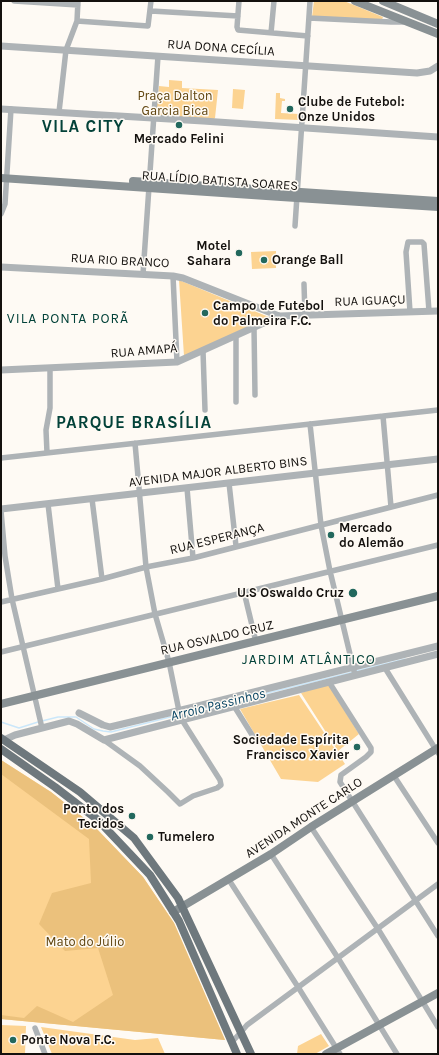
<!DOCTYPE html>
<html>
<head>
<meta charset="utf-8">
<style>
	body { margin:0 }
	#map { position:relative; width:439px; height:1055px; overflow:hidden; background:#fefaf4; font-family:Karla,sans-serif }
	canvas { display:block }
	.frame { position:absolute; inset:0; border:2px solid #14110e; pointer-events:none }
</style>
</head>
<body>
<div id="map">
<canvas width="439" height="1055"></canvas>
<div class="frame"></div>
</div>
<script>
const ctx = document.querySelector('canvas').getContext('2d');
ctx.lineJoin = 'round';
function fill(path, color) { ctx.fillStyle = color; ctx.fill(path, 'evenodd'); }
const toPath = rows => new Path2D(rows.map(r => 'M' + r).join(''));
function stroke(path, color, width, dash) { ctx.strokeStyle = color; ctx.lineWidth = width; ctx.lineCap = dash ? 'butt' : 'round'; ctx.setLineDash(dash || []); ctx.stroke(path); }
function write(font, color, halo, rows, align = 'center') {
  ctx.font = font + ' Karla,sans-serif'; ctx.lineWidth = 3; ctx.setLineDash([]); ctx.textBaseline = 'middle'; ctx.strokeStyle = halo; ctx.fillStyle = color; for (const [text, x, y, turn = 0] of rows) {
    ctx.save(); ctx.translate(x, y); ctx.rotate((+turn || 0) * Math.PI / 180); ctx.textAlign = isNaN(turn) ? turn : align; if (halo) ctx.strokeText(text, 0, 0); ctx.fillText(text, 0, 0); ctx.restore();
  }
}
fill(toPath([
	[314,1,344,1,383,17,381,22,312,17],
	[169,80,182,81,182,88,218,90,215,118,212,121,154,119,155,100,158,97,159,86,169,87],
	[233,89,245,90,243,109,232,108],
	[276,93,280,93,280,98,285,99,285,101,282,101,281,113,299,114,299,120,275,119],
	[276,251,276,268,252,269,251,252],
	[179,280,254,311,269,317,184,356],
	[328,684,359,734,338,751,301,693],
	[299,695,345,764,318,782,281,779,240,709],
	[1,760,51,792,94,826,143,877,174,923,225,1040,1,1019],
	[1,1025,26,1026,25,1054,1,1054],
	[41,1027,135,1040,158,1038,165,1054,52,1054],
	[321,1034,329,1046,315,1054,297,1054,298,1046]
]), '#fcd391');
fill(toPath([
	[1,760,51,792,94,826,143,877,174,923,225,1040,1,1019,1,1015,24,1018,37,1006,73,1022,113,995,98,948,65,951,39,924,52,893,91,883,89,839,1,774]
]), '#ebc17c');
stroke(toPath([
	[356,671,405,659],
	[182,714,353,672],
	[42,721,58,717,76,717,94,729,103,731,111,732,178,715],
	[1,722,19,728,38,722]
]), '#cbe7fa', 1.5);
stroke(toPath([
	[14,1,78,5],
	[239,1,237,27,238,30,308,36],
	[151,11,238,16],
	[309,18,391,22,403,22],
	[77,21,148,26,151,1],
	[271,33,274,1],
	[59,112,66,50,77,21,78,1],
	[1,214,5,204,11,109],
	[295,226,310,1],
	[143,274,158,56],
	[173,276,177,362],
	[304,284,305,316],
	[410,312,406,252,408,242,422,242,424,244,429,311],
	[254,327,255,395],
	[203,351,205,410],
	[236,402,236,336],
	[383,416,391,507],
	[310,424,321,525,330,571,355,675],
	[47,453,46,430,50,408,50,368],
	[1,458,438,410],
	[229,483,236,546],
	[187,488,193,558],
	[92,499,102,579],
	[48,504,58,589],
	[1,511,5,556,12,599,42,728],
	[244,592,256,642],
	[1,602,102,579,146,567,193,558,438,495],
	[1,652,438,545],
	[385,668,438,753],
	[329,682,371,748,371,752,366,757,341,775,340,782,438,936],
	[234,706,254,738],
	[104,740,140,766,168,792,180,804,193,796,217,788,221,785,220,780,182,720,179,711,169,662,155,614,146,567,135,443],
	[394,776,438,843],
	[311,827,378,929,438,1027],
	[271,854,338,958,397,1054],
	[229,880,298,987,340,1054],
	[35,1028,45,1054],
	[232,1042,241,1032,247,1025,438,884]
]), '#aeb3b6', 5.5);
stroke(toPath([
	[1,46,417,73,430,71,438,66],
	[1,109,203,121,438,137],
	[1,267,173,276,183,278,279,316,438,311],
	[1,370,177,362,279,316],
	[1,509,438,459],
	[79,713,103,725,110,727,194,707,438,646],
	[4,740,15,735,69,721,77,724,104,740,438,654]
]), '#aeb3b6', 7);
stroke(toPath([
	[355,1,438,34],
	[383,1,438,24],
	[1,178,281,197,438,207],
	[133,181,438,201],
	[1,704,438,596],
	[173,912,271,854,311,827,438,748],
	[326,1054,438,993]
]), '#899194', 8);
stroke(toPath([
	[1,738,80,792,134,838,178,898,251,1054],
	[1,749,55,787,98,820,150,875,179,921,237,1054]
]), '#6e787d', 8);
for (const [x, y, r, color] of [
	[290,109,4,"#22685d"],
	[179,125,4,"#22685d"],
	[239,253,4,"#22685d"],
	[264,260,4,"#22685d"],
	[205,313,4,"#22685d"],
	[331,535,4,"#22685d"],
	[353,593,5,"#22685d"],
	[357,747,4,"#22685d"],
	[132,816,4,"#22685d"],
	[150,837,4,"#22685d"],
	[13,1040,4,"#22685d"]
]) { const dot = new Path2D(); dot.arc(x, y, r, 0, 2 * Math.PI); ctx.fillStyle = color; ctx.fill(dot); stroke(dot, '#fefaf4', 1.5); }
write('13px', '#14110e', '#fefaf4', [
	["RUA DONA CECÍLIA",221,48,4],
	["RUA LÍDIO BATISTA SOARES",220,181,4],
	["RUA RIO BRANCO",120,261,3],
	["RUA IGUAÇU",370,301,-2],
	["RUA AMAPÁ",144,351,-5],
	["AVENIDA MAJOR ALBERTO BINS",218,472,-7],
	["RUA ESPERANÇA",217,539,-14],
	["RUA OSVALDO CRUZ",217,638,-13],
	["AVENIDA MONTE CARLO",304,818,-33]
]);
write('13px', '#5f430d', '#fefaf4', [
	["Praça Dalton",175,96],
	["Garcia Bica",175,111],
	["Mato do Júlio",85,942]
]);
write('bold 13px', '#14110e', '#fefaf4', [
	["Clube de Futebol:",298,102],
	["Onze Unidos",298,117],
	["Mercado Felini",179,139,"center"],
	["Motel",231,246,"right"],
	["Sahara",231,261,"right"],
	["Orange Ball",272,260],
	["Campo de Futebol",213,306],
	["do Palmeira F.C.",213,321],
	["Mercado",339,528],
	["do Alemão",339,543],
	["U.S Oswaldo Cruz",344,593,"right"],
	["Sociedade Espírita",349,740,"right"],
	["Francisco Xavier",349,755,"right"],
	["Ponto dos",124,809,"right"],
	["Tecidos",124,824,"right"],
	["Tumelero",158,837],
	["Ponte Nova F.C.",21,1040]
], 'left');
ctx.letterSpacing = '1px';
write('14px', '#034239', '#fefaf4', [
	["VILA PONTA PORÃ",68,319],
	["JARDIM ATLÂNTICO",309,660]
]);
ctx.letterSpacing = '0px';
write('italic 14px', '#094564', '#fefaf4', [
	["Arroio Passinhos",218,705,-14]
]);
ctx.letterSpacing = '1px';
write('bold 17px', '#034239', '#fefaf4', [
	["VILA CITY",83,127],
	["PARQUE BRASÍLIA",134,423]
]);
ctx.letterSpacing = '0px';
</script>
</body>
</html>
